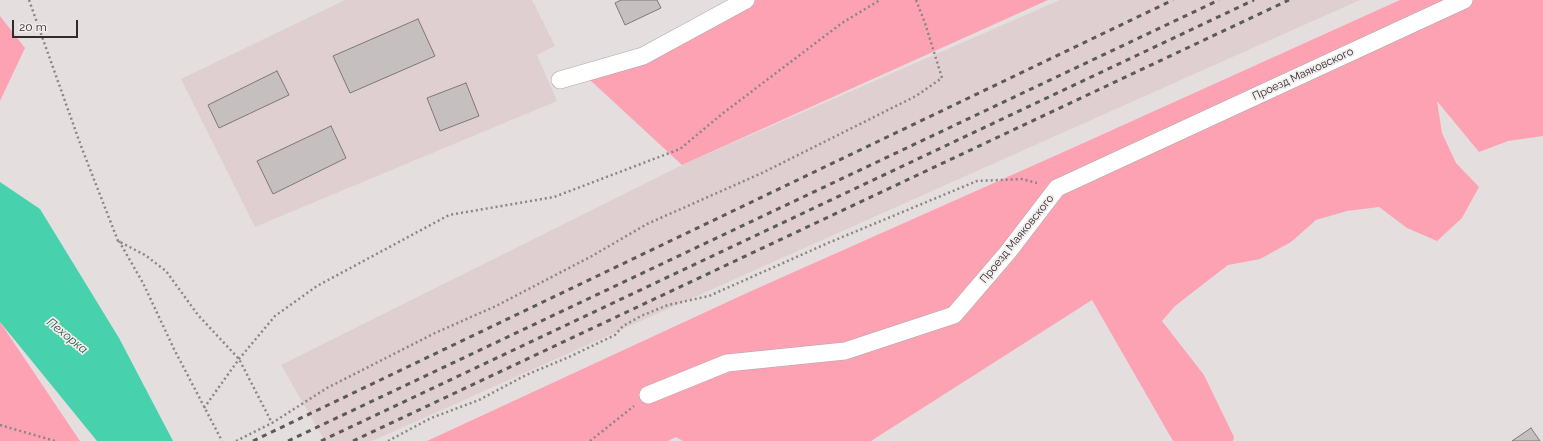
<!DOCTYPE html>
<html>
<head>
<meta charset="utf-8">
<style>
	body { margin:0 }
	#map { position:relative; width:1543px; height:441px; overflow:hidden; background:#e5dedf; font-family:Raleway,sans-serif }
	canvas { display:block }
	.scale { position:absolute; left:12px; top:20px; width:66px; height:18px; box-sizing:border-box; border:2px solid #2e2c2c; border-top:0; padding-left:5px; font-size:12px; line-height:14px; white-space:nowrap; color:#2e2c2c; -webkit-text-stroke:3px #f2ecec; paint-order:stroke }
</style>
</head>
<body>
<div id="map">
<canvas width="1543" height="441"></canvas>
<div class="scale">20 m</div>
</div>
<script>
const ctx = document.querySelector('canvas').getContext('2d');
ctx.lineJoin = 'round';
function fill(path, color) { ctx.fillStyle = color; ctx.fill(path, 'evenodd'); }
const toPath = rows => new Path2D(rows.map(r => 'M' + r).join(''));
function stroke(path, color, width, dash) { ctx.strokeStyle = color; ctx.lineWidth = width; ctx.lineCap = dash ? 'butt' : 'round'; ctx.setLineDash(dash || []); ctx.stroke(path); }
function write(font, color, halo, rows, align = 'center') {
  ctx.font = font + ' Raleway,sans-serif'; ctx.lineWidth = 3.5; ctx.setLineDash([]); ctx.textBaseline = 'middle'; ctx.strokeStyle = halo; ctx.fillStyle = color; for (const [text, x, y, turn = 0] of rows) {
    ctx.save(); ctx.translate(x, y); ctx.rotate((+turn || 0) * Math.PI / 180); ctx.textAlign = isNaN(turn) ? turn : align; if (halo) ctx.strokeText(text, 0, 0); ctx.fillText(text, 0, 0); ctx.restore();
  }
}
fill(toPath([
	[345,0,532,0,555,46,537,55,557,101,255,227,181,79],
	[1060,0,1360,0,372,441,325,441,281,365,682,165]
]), '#dfcfd1');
fill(toPath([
	[745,0,1048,0,682,165,590,80],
	[1400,0,1543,0,1543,136,1508,141,1479,152,1437,101,1442,133,1456,163,1479,187,1462,218,1437,241,1407,228,1379,207,1347,211,1316,220,1291,242,1260,259,1228,265,1175,306,1162,321,1204,375,1234,437,1233,441,1173,441,1092,300,871,441,683,441,676,437,668,441,427,441,749,292,1068,150],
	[0,16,25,48,0,101],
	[0,322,80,441,0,441]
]), '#fda2b2');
fill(toPath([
	[0,182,40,209,119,338,173,441,97,441,0,322]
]), '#48d1ad');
const building = toPath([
	[621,0,657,0,661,8,625,25,615,3,621,0],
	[418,19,435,56,350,93,333,56,418,19],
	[277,71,289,95,219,128,208,105,277,71],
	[466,83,479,116,440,131,427,98,466,83],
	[331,126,346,158,273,194,257,161,331,126],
	[1531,428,1540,441,1512,441,1531,428]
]);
fill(building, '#c5bfbf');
stroke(building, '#7e7879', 1);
const minor = toPath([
	[560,80,643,56,746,0],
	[648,395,727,363,845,351,954,315,1008,252,1057,188,1464,0]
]);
stroke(minor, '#aea8a9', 18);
stroke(toPath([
	[29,0,81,146,118,241,145,255,166,271,198,315,239,359,272,423],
	[119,241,143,283,174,349,222,441],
	[204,408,239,359,275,316,317,286,449,215,554,197,680,149,722,114,842,23,880,0],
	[0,425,55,441],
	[236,441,272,423,327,388,435,333,496,306,592,256,647,224,762,173,916,96,942,78,925,23,916,0],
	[388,441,431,418,479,400,526,375,569,357,615,335,623,326,641,316,668,305,709,296,828,243,977,181,1022,179,1037,183],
	[590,441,634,406]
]), '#8a8686', 2.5, [2, 3]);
stroke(minor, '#fff', 17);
stroke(toPath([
	[253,441,1173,0],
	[288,441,1219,0],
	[321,441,1254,0],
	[353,441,1289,0]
]), '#5c5959', 3, [5, 5]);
write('11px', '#2e2c2c', '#f2ecec', [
	["Проезд Маяковского",1303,74,-25],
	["Проезд Маяковского",1017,239,-51]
]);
write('italic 12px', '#265c4d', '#f2ecec', [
	["Пехорка",67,336,39]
]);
</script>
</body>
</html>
